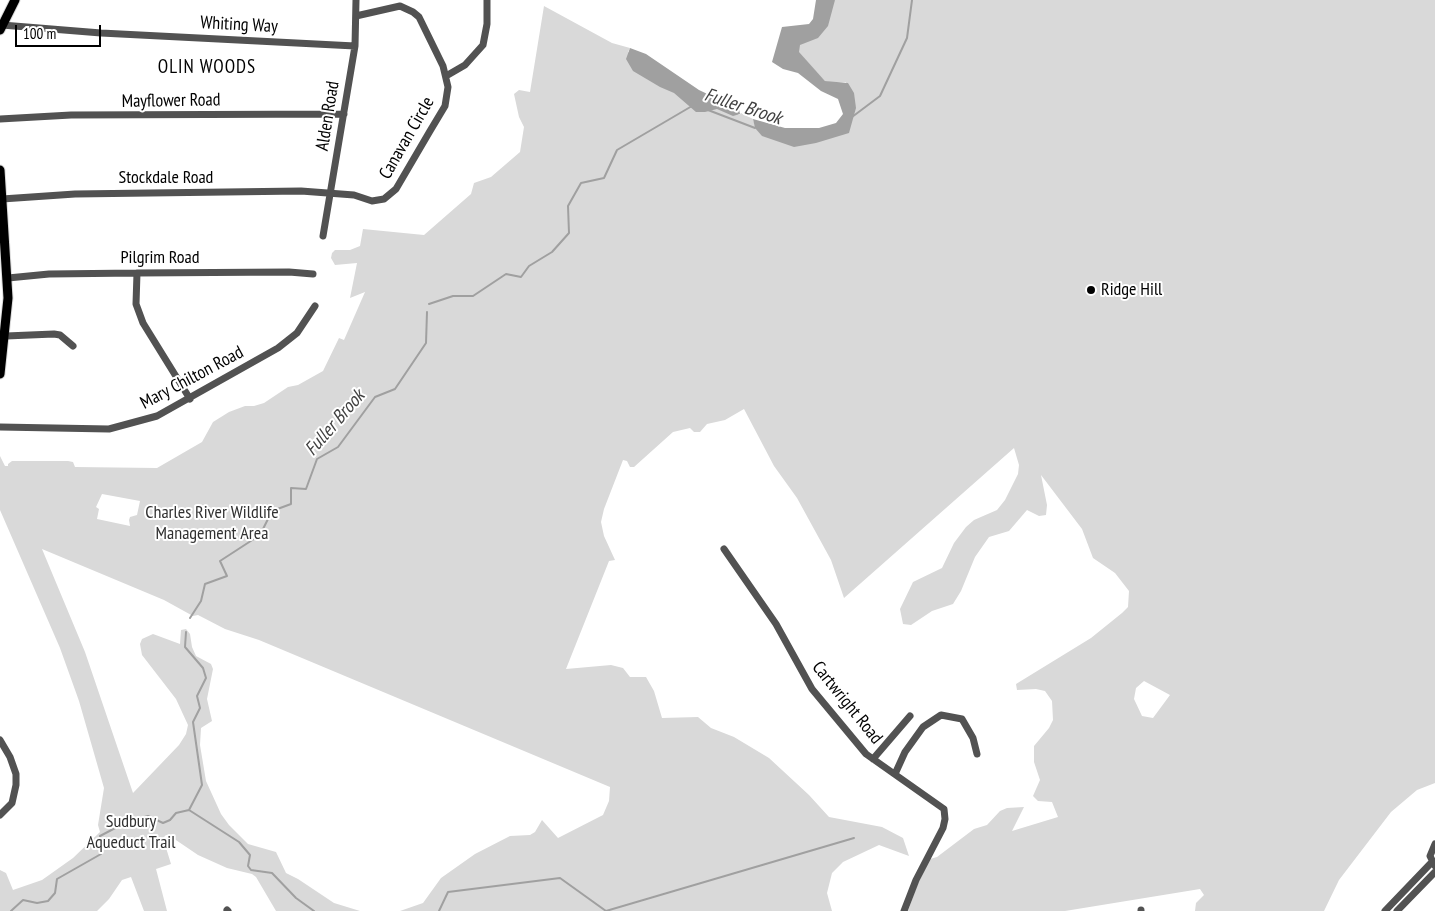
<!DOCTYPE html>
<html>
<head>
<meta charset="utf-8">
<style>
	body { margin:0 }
	#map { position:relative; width:1435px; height:911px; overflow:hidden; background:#fff; font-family:"PT Sans Narrow",sans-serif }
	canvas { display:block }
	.scale { position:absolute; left:15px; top:25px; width:86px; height:22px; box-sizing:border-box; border:2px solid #000; border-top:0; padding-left:6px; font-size:15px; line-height:18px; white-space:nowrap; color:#000; -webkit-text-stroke:4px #fff; paint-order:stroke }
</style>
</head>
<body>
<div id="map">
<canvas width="1435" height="911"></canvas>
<div class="scale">100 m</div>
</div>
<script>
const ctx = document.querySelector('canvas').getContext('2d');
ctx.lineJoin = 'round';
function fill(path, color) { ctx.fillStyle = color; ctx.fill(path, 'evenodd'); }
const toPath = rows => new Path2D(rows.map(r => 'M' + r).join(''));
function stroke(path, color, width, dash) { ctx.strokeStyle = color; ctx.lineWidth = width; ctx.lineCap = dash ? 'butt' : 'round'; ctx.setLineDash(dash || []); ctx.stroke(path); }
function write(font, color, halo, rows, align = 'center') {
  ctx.font = font + ' "PT Sans Narrow",sans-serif'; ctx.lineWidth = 4; ctx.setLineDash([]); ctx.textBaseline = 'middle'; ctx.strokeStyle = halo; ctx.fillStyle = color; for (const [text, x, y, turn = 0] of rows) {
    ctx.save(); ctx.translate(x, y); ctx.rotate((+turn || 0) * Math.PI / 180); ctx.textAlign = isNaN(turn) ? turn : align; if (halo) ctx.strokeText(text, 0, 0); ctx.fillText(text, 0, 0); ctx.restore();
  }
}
fill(toPath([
	[835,0,1435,0,1435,783,1417,790,1391,812,1339,880,1324,911,1195,911,1196,903,1204,895,1200,889,1065,911,908,911,918,883,930,859,937,857,974,829,987,825,1000,811,1007,808,1024,807,1012,831,1058,817,1052,802,1038,801,1033,796,1040,780,1034,762,1034,746,1049,728,1053,720,1052,701,1045,691,1036,689,1017,690,1016,684,1091,638,1122,613,1128,607,1129,591,1115,573,1093,558,1082,529,1041,475,1047,505,1046,515,1039,516,1027,510,1009,531,989,537,975,557,961,591,953,604,932,611,911,625,903,624,900,609,913,582,942,568,954,543,966,527,974,520,997,510,1005,500,1018,474,1019,465,1014,448,844,598,831,560,797,498,774,466,744,409,725,420,707,424,700,432,694,432,690,428,673,432,634,467,630,467,627,461,623,460,604,509,601,522,604,536,615,560,609,561,566,669,611,665,623,668,630,677,646,677,654,691,662,718,698,717,711,728,734,737,769,758,809,795,829,817,882,827,903,838,909,856,879,845,843,862,832,873,827,893,832,911,400,911,423,903,441,878,475,854,510,836,530,835,535,832,542,820,558,838,603,815,609,801,610,787,259,640,225,629,198,615,193,616,164,600,42,549,85,652,133,793,179,745,186,734,188,725,176,699,142,655,140,644,142,639,153,634,180,644,181,630,186,629,190,634,192,647,196,656,211,664,213,669,207,699,212,721,201,728,200,745,206,781,221,814,229,825,248,844,276,852,286,873,298,879,334,903,360,911,276,911,256,877,252,874,227,868,198,855,170,836,166,835,163,838,171,864,156,869,167,911,144,911,131,877,122,880,109,899,97,911,0,911,0,870,6,873,13,890,42,880,73,858,100,832,98,825,104,788,79,701,60,648,0,510,0,456,5,466,8,466,8,464,12,461,68,461,73,462,75,467,157,468,202,442,213,422,229,412,245,406,254,406,264,403,288,387,298,385,323,371,339,338,344,340,365,292,350,298,357,263,335,265,331,258,332,253,335,250,350,250,360,246,363,229,424,235,471,194,474,183,491,177,520,152,524,127,519,117,514,94,519,90,530,92,544,6,612,43,630,48,628,52,739,115,741,113,753,119,755,126,781,134,834,127,854,113,846,82,833,83,825,81,797,51,797,43],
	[102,494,140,501,137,515,130,517,129,520,130,526,97,519,99,509,96,507],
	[1144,681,1170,695,1153,718,1142,716,1134,699,1136,688]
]), '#d9d9d9');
fill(toPath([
	[816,0,835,0,828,26,818,38,800,45,799,52,825,81,848,83,854,93,856,108,849,133,816,143,794,147,762,136,755,128,753,119,785,128,819,128,836,123,843,114,838,99,821,91,798,73,783,69,772,62,782,27,809,24,813,19],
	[630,48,646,54,699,90,739,109,740,114,733,116,717,109,705,112,696,112,674,93,660,87,633,71,626,59]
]), '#a0a0a0');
stroke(toPath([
	[708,110,755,128],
	[852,117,880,96,907,38,912,0],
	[429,304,453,296,473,296,506,274,521,277,529,266,552,252,569,233,568,206,581,183,604,178,617,150,692,106],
	[190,618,201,601,205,584,227,576,220,561,260,535,272,511,291,504,291,488,306,489,317,459,338,447,375,397,395,389,426,343,427,312],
	[189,810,239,842,250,855,248,866,251,870,272,873,296,898,314,911],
	[134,820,148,816,163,823,170,820,176,813,189,810,202,785,193,722,200,708,197,696,206,678,203,668,185,647,186,632],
	[11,911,23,900,37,903,48,901,55,893,57,879,101,854,100,836,121,825],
	[439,911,448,892,560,878,606,911,854,838]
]), '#a0a0a0', 2);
const major = toPath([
	[0,30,15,0],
	[0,170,8,298,0,374]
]);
stroke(major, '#dbdbdb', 11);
stroke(toPath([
	[2,25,101,33,355,46],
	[446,76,465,65,483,45,487,24,487,0],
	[0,119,71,115,344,114],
	[2,199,75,194,301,191,354,195,372,201,384,199,396,189,430,131,445,106,448,87,443,66,419,17,413,12,400,6,356,16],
	[323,236,355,46,356,0],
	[137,273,136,304,143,323,190,399],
	[8,278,49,274,137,273,289,272,313,274],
	[6,336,54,334,60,335,73,346],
	[0,427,109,429,157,416,278,348,297,333,315,306],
	[724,549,776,624,812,689,866,754,944,809,945,819,943,828,916,880,904,911],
	[0,740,10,757,16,774,16,785,12,803,0,815],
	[873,759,910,716],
	[895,774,905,752,923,727,941,715,962,719,973,738,977,754],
	[1435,844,1430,856,1435,866],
	[227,910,228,911],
	[1141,911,1141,910],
	[1385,911,1432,862],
	[1397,911,1435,872]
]), '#525252', 7);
stroke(major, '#000', 9);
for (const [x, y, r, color] of [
	[1091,290,5,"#000"]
]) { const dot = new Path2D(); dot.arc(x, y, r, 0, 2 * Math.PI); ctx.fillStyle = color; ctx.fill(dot); stroke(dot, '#fff', 2); }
write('18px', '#000', '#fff', [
	["Whiting Way",239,25,3],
	["Mayflower Road",171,101,-1],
	["Alden Road",328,116,-81],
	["Canavan Circle",407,138,-60],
	["Stockdale Road",166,178],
	["Pilgrim Road",160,258],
	["Mary Chilton Road",192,378,-28],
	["Cartwright Road",847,703,51]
]);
write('18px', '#000', '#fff', [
	["Ridge Hill",1101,290]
], 'left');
write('18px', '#303030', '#fff', [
	["Charles River Wildlife",212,513],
	["Management Area",212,534],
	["Sudbury",131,822],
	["Aqueduct Trail",131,843]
]);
ctx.letterSpacing = '1px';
write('19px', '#000', '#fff', [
	["OLIN WOODS",207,68]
]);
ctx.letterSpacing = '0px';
write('italic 19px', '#414141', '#fff', [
	["Fuller Brook",743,107,18],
	["Fuller Brook",335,423,-49]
]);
</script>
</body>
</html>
